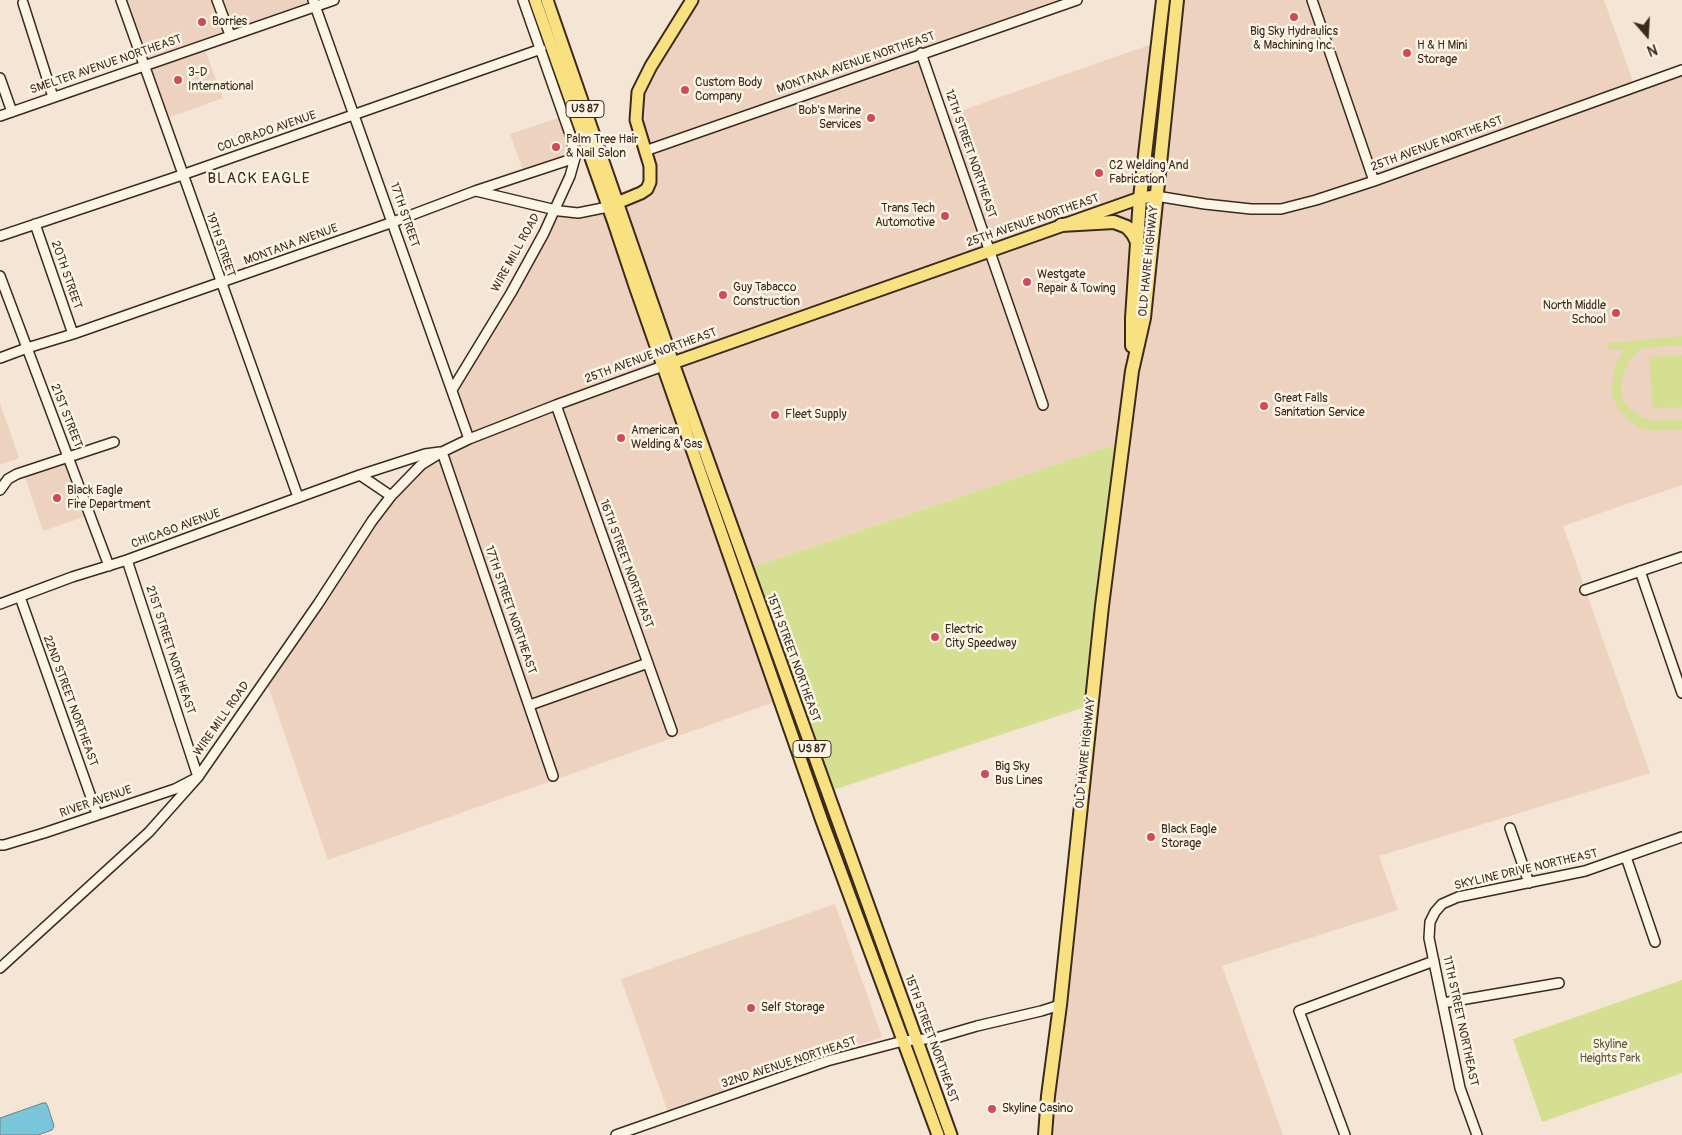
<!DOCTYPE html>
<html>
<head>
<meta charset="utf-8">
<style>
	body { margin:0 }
	#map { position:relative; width:1682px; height:1135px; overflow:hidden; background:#f5e5d4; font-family:Pangolin,sans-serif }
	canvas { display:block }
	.north { position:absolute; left:1622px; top:10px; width:50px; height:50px; -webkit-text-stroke:4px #fcf5e5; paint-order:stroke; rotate:161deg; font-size:14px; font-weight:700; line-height:20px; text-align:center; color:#3b2a1e }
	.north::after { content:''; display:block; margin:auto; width:18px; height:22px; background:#3b2a1e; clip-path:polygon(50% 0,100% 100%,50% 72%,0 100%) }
</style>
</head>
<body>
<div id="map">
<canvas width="1682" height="1135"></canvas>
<div class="north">N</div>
</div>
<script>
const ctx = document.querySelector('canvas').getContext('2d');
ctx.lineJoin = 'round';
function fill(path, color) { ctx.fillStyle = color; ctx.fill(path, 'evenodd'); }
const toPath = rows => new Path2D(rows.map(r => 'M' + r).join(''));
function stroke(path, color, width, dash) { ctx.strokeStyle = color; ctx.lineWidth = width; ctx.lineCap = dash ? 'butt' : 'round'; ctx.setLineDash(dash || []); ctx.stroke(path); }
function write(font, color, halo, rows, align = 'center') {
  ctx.font = font + ' Pangolin,sans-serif'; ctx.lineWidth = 5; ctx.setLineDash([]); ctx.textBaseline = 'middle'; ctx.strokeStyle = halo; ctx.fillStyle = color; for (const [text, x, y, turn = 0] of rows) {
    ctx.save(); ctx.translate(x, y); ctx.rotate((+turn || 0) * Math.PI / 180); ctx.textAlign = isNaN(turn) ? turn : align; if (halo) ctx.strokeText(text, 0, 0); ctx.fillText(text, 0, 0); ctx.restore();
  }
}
fill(toPath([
	[121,0,217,0,218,1,222,0,313,0,315,6,203,45,223,98,162,120],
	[693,0,1077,0,922,53,943,117,1158,42,1132,368,1177,0,1604,0,1635,87,1682,70,1682,485,1563,526,1650,773,1379,856,1398,910,1222,966,1283,1135,1043,1135,1123,442,747,569,618,203,650,182,638,129,638,92],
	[564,116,575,158,525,175,510,134],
	[608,207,780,700,328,860,266,680,391,496,411,475,469,439,452,390,555,210,578,213],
	[0,403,19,458,0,465],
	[68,457,90,515,43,531,23,471],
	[835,904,882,1037,668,1112,621,979]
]), '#edd2bf');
fill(toPath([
	[1682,336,1682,345,1644,348,1637,352,1629,360,1621,381,1621,392,1624,403,1632,411,1643,418,1653,421,1682,419,1682,429,1655,431,1643,429,1635,425,1619,410,1614,400,1611,390,1615,365,1625,349,1609,350,1608,343],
	[1682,355,1682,407,1653,409,1649,357],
	[1123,442,1091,705,827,792,747,569],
	[1682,980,1682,1073,1542,1122,1513,1039]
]), '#d4df92');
const water = toPath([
	[43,1103,46,1103,48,1107,54,1126,52,1130,38,1135,0,1135,0,1118,43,1103]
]);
fill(water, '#7ac5d9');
stroke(water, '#61878e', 1);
const minor = toPath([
	[121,0,298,497],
	[217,0,230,35],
	[313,0,469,439],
	[1312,0,1374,181],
	[23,3,53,97],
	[921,53,1043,405],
	[0,78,12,112],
	[0,116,334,0],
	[645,151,1077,0],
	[476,191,560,211,578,213,608,207],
	[1156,196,1205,204,1251,209,1281,209,1316,200,1374,181,1682,70],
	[35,224,73,334],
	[0,236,182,175,541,49],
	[0,276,109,566],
	[0,358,27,348,73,334,393,222,475,191,575,158],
	[452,390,511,293,544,233,570,176,575,158,571,137,523,0],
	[556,405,672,731],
	[442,452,553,776],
	[360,475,391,496],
	[0,490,8,479,17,474,114,442],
	[1640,571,1682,693],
	[1585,590,1682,557],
	[20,597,97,814],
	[0,604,72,577,127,560,360,475,425,454,440,452],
	[530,705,648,663],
	[1510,828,1529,883],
	[0,845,4,845,44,833,175,789,198,777,127,560],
	[1626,857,1655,942],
	[0,968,149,832,198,777,318,604,372,521,391,496,421,465,442,452,469,439,556,405,663,366],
	[1443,1003,1559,983],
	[616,1135,827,1061,903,1041,936,1038,977,1026,1041,1011,1060,1005],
	[1345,1135,1299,1011,1434,961],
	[1477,1135,1460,1088,1429,938,1430,922,1435,912,1442,904,1458,897,1585,871,1682,837]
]);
const major = toPath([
	[535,0,614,223,635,286,822,821,938,1135],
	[547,0,673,363,951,1135],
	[612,205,641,193,647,189,650,182,650,166,636,120,638,92,651,66,692,0],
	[667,365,1140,198,1156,196]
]);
const highway = toPath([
	[1061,225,1114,222,1127,227,1133,234,1137,242],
	[1132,346,1132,318,1140,198,1163,0],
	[1045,1135,1048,1096,1060,1005,1102,606,1132,371,1144,318,1177,0]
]);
stroke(minor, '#3b2a1e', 12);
stroke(major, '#3b2a1e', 15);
stroke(highway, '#3b2a1e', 16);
stroke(minor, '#fcf5e5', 9);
stroke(major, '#f9e181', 11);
stroke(highway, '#f9e181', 12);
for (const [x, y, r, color] of [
	[1294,17,5,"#d1495b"],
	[202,22,5,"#d1495b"],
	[1407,53,5,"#d1495b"],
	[178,80,5,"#d1495b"],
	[685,90,5,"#d1495b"],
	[871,118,5,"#d1495b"],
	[556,147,5,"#d1495b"],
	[1099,173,5,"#d1495b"],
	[945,216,5,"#d1495b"],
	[1027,282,5,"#d1495b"],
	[723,295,5,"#d1495b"],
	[1616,313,5,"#d1495b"],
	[1264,406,5,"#d1495b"],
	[775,415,5,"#d1495b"],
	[621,438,5,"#d1495b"],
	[57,498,5,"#d1495b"],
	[935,637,5,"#d1495b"],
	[985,774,5,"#d1495b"],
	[1151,837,5,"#d1495b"],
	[751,1008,5,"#d1495b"],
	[992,1109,5,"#d1495b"]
]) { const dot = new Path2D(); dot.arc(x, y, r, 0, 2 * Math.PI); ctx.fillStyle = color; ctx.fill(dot); stroke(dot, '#fcf5e5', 2); }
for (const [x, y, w] of [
	[585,109,38],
	[812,749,38]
]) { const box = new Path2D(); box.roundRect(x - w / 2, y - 8.5, w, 17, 4); ctx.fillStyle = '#fcf5e5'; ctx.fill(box); stroke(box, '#3b2a1e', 1); }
write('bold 11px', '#3b2a1e', null, [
	["US 87",585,109],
	["US 87",812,749]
]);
write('12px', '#3b2a1e', '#fcf5e5', [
	["Borries",212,22],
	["Big Sky Hydraulics",1294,32,"center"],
	["& Machining Inc.",1294,46,"center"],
	["H & H Mini",1417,46],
	["Storage",1417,60],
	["3-D",188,73],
	["International",188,87],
	["Custom Body",695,83],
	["Company",695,97],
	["Bob's Marine",861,111,"right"],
	["Services",861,125,"right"],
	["Palm Tree Hair",566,140],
	["& Nail Salon",566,154],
	["C2 Welding And",1109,166],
	["Fabrication",1109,180],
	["Trans Tech",935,209,"right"],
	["Automotive",935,223,"right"],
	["Westgate",1037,275],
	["Repair & Towing",1037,289],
	["Guy Tabacco",733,288],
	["Construction",733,302],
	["North Middle",1606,306,"right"],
	["School",1606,320,"right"],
	["Great Falls",1274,399],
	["Sanitation Service",1274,413],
	["Fleet Supply",785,415],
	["American",631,431],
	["Welding & Gas",631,445],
	["Black Eagle",67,491],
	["Fire Department",67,505],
	["Electric",945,630],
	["City Speedway",945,644],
	["Big Sky",995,767],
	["Bus Lines",995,781],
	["Black Eagle",1161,830],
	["Storage",1161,844],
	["Self Storage",761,1008],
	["Skyline Casino",1002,1109]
], 'left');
write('12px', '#3b2a1e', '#fcf5e5', [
	["MONTANA AVENUE NORTHEAST",856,63,-19],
	["SMELTER AVENUE NORTHEAST",106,65,-19],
	["COLORADO AVENUE",267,132,-19],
	["25TH AVENUE NORTHEAST",1437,144,-20],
	["12TH STREET NORTHEAST",970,154,71],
	["17TH STREET",404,215,71],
	["25TH AVENUE NORTHEAST",1033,221,-19],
	["19TH STREET",220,245,71],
	["MONTANA AVENUE",291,245,-20],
	["WIRE MILL ROAD",516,253,-61],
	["OLD HAVRE HIGHWAY",1149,261,-84],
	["20TH STREET",66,275,71],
	["25TH AVENUE NORTHEAST",651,356,-20],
	["21ST STREET",66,416,69],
	["CHICAGO AVENUE",176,529,-20],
	["16TH STREET NORTHEAST",626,564,70],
	["17TH STREET NORTHEAST",510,610,71],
	["21ST STREET NORTHEAST",170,650,72],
	["15TH STREET NORTHEAST",793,658,70],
	["22ND STREET NORTHEAST",70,701,70],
	["WIRE MILL ROAD",222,719,-55],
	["OLD HAVRE HIGHWAY",1086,753,-84],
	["RIVER AVENUE",96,802,-19],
	["SKYLINE DRIVE NORTHEAST",1526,870,-13],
	["11TH STREET NORTHEAST",1460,1021,78],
	["15TH STREET NORTHEAST",931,1039,70],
	["32ND AVENUE NORTHEAST",789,1063,-18]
]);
write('12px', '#61573b', '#fcf5e5', [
	["Skyline",1610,1045],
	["Heights Park",1610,1059]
]);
ctx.letterSpacing = '1px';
write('15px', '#3b2a1e', '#fcf5e5', [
	["BLACK EAGLE",259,179]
]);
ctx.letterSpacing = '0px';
</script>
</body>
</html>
